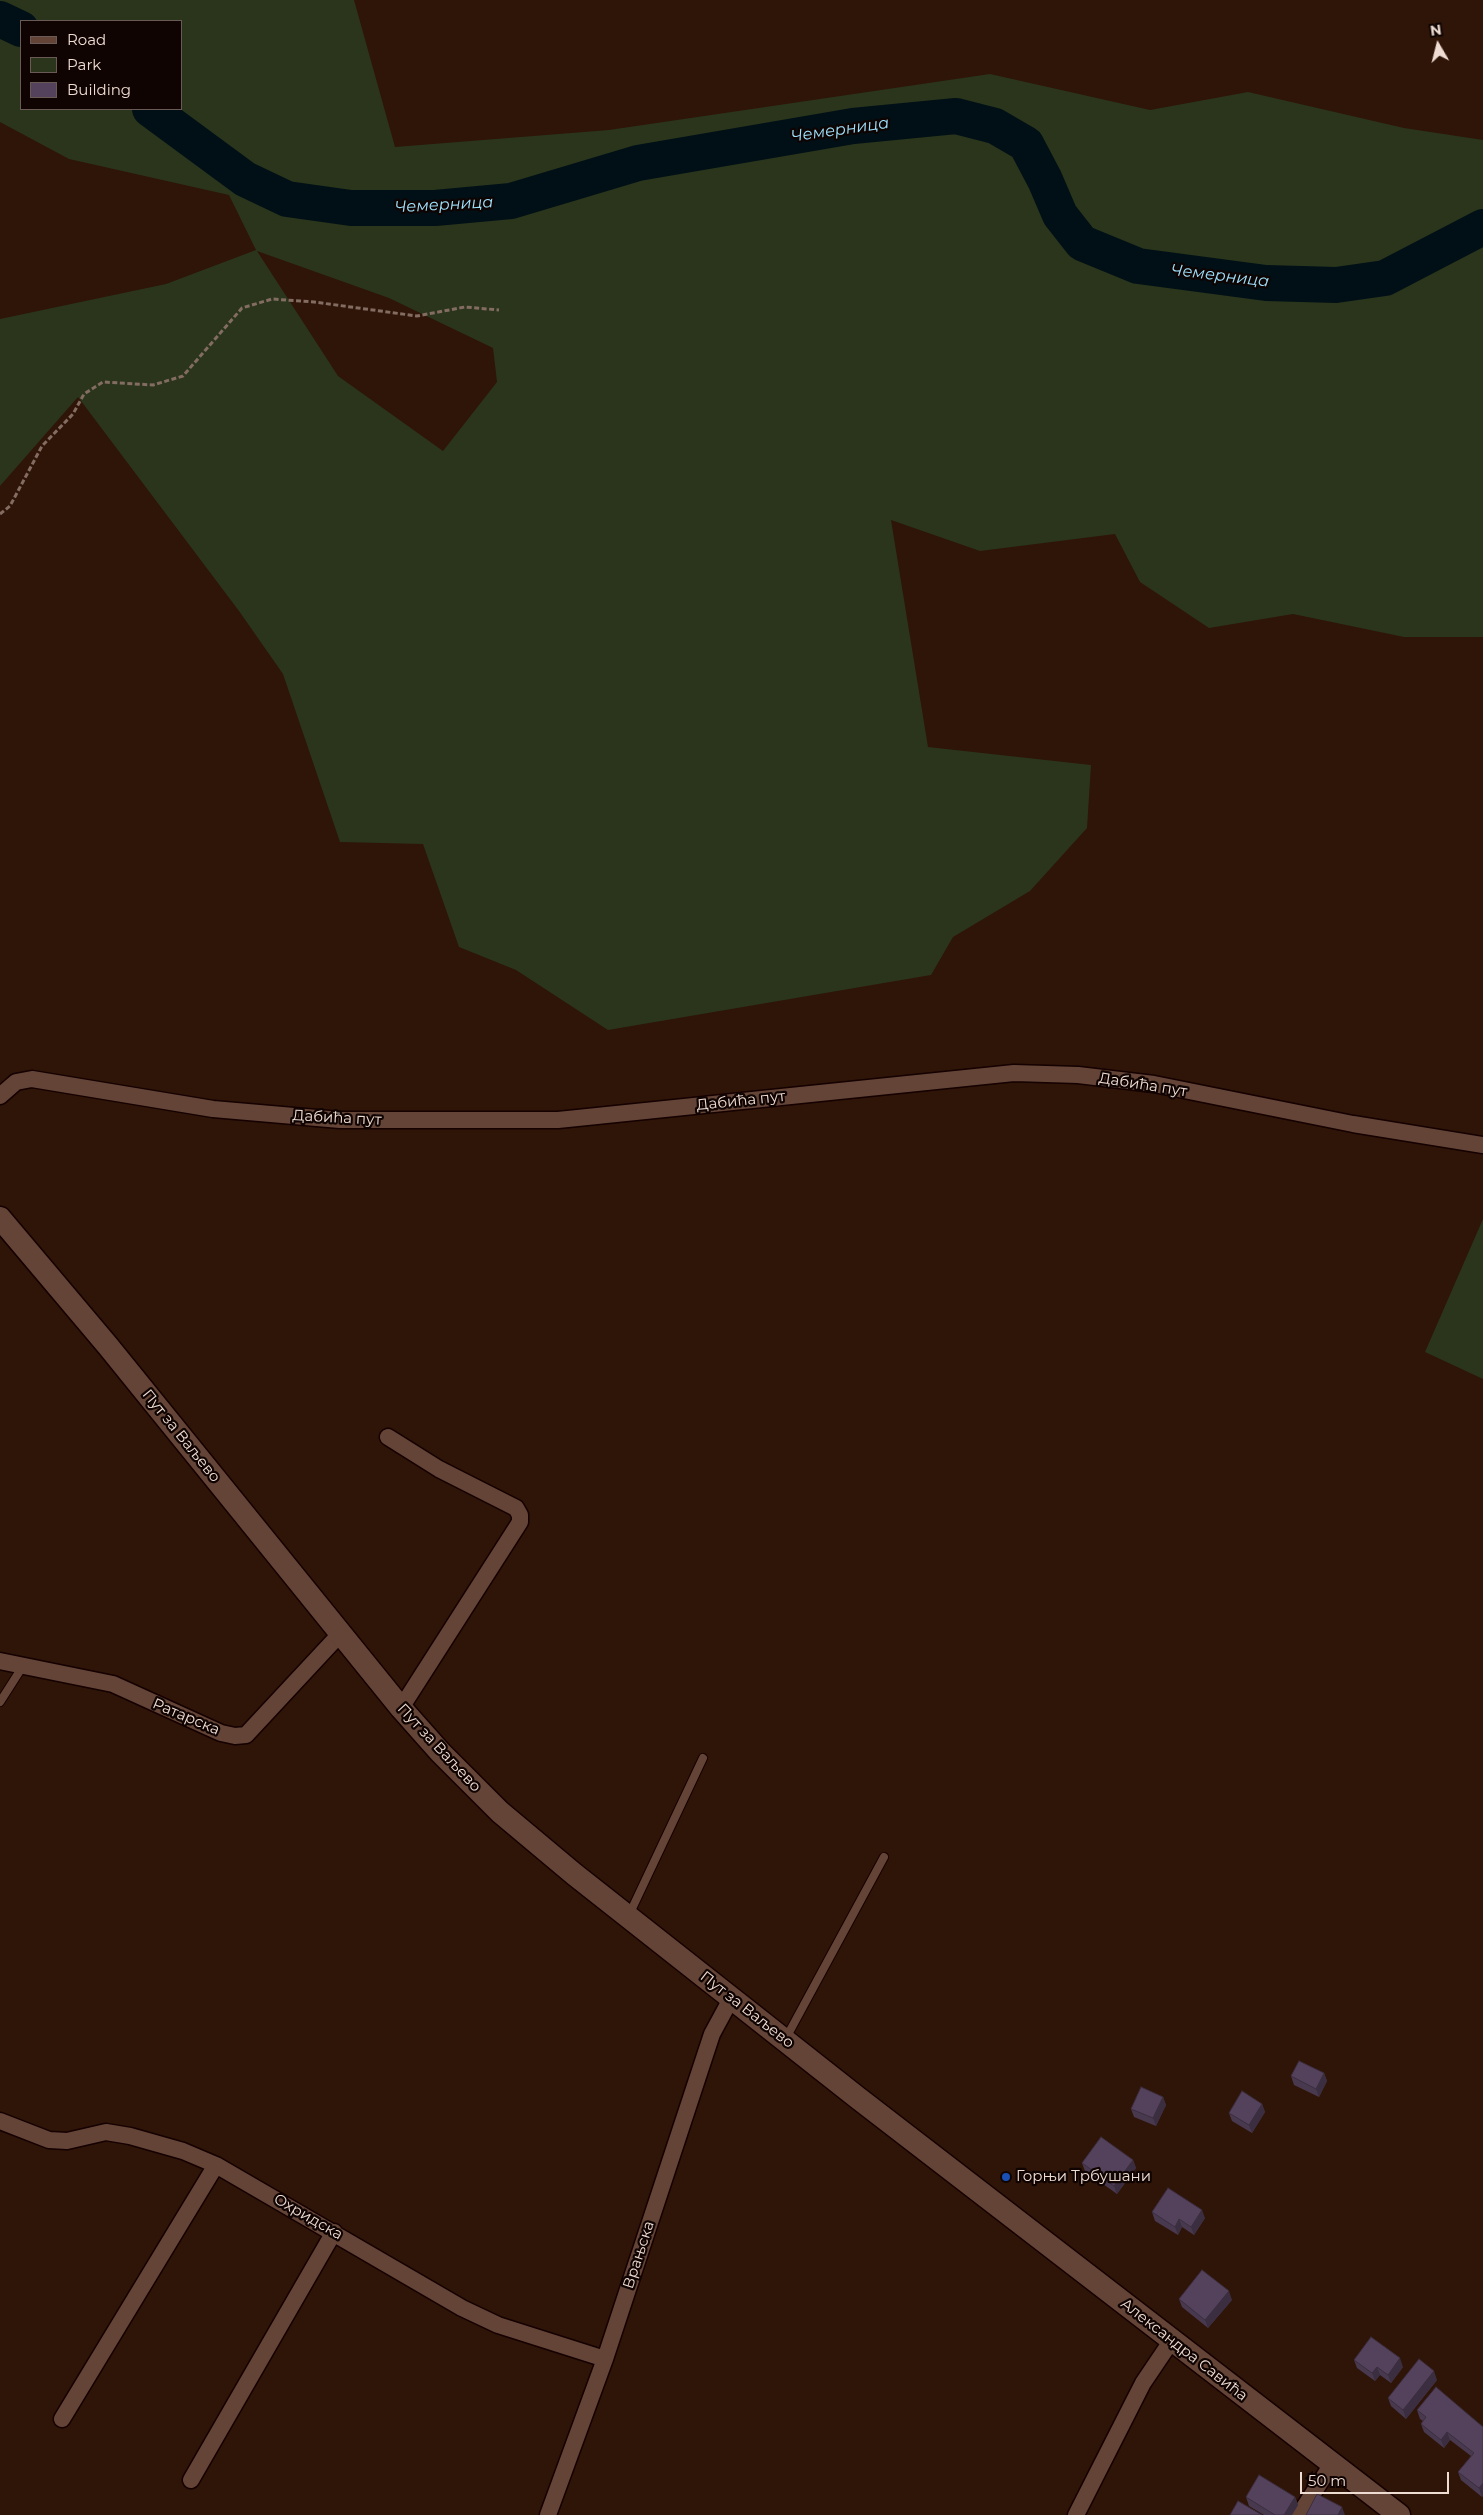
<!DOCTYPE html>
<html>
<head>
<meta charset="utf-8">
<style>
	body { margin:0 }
	#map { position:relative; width:1483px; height:2515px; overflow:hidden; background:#2f1408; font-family:Montserrat,sans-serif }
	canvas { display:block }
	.legend { position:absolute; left:20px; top:20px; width:162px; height:90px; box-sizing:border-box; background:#0f0402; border:1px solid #695a56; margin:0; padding:6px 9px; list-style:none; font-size:15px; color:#efdcd3 }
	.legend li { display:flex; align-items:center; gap:10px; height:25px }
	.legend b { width:25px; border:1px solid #695a56 }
	.north { position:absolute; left:1413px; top:20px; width:50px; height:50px; -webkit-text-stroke:4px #0f0402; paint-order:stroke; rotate:352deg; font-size:14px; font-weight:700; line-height:20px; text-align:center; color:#efdcd3 }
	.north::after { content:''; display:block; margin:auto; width:18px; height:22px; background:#efdcd3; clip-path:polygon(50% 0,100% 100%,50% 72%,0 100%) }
	.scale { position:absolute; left:1300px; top:2472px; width:149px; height:22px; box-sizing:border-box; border:2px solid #efdcd3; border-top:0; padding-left:6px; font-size:15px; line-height:18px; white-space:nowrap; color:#efdcd3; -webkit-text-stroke:4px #0f0402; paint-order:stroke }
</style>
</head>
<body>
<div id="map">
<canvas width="1483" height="2515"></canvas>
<ul class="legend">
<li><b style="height:6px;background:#634437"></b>Road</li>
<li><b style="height:14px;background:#2a351c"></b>Park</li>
<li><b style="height:14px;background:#54425c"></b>Building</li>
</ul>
<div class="north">N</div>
<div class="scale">50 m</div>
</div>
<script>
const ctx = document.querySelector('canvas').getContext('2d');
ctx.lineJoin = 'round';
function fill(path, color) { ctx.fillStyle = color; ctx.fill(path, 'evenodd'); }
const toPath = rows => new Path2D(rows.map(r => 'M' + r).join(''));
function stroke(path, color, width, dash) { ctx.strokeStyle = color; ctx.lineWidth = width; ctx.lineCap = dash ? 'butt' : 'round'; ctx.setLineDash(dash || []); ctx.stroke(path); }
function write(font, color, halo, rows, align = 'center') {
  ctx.font = font + ' Montserrat,sans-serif'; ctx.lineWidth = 4.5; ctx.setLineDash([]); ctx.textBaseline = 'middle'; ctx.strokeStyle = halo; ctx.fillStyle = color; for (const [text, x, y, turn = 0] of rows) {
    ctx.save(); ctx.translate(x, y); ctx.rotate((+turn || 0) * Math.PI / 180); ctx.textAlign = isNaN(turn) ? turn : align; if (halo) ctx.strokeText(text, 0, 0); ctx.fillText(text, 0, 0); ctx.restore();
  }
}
fill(toPath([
	[0,0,354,0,395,147,609,130,990,74,1150,110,1248,92,1404,128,1483,140,1483,637,1404,637,1293,614,1209,628,1140,582,1115,534,980,551,891,520,928,747,1091,765,1087,828,1030,891,953,937,931,975,608,1030,516,970,459,947,423,844,340,842,283,674,239,611,78,397,0,486,0,319,166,284,256,250,229,195,69,159,0,122],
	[181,21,181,109,21,109,21,21],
	[257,251,389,298,493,348,497,382,443,451,338,376],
	[1483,1219,1483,1379,1425,1352]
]), '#2a351c');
stroke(toPath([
	[0,19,21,29],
	[150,109,245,179,287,199,351,208,435,208,511,201,638,163,853,126,956,116,995,126,1026,144,1045,180,1060,215,1082,243,1138,266,1266,283,1336,285,1385,278,1483,227]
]), '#011016', 36);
const service = toPath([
	[0,1702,23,1666],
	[629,1915,703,1758],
	[786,2038,884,1857]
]);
const minor = toPath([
	[0,1096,16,1082,32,1079,213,1109,340,1120,558,1120,1014,1073,1078,1075,1154,1084,1353,1124,1483,1145],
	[388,1437,439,1469,516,1508,520,1515,520,1522,401,1708],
	[0,1661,113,1684,221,1733,235,1736,246,1735,340,1634],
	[0,2121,49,2140,67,2141,106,2132,130,2136,183,2151,216,2165,462,2308,498,2325,605,2359],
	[62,2419,216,2165],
	[191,2480,334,2232],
	[548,2515,605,2359,712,2034,732,1997],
	[1076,2515,1143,2383,1172,2340],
	[1299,2515,1332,2464]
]);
const secondary = toPath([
	[0,1218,108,1346,401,1708,440,1752,500,1812,574,1874,858,2098,1399,2515]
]);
stroke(service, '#150100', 10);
stroke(minor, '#150100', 19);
stroke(secondary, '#150100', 25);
stroke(toPath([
	[0,514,10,506,42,446,73,414,84,394,103,382,153,385,183,376,242,308,272,299,314,302,417,316,465,307,499,310]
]), '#836c61', 3, [5, 2.5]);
stroke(service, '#634437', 8);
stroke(minor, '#634437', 16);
stroke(secondary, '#634437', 22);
fill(toPath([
	[1324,2073,1327,2081,1319,2097,1294,2085,1291,2076],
	[1163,2097,1166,2105,1156,2126,1134,2117,1131,2109],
	[1262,2104,1265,2112,1252,2133,1232,2121,1229,2113],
	[1133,2160,1136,2168,1117,2194,1085,2171,1082,2163],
	[1152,2212,1205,2218,1194,2235,1182,2227,1178,2235,1155,2221],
	[1179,2299,1232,2300,1208,2328,1182,2307],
	[1354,2360,1403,2367,1391,2383,1380,2375,1375,2381,1357,2368],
	[1437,2380,1406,2419,1391,2406,1388,2398],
	[1417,2410,1483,2427,1483,2495,1482,2497,1461,2480,1458,2472,1471,2456,1450,2440,1444,2448,1424,2432,1421,2424,1423,2421,1420,2419],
	[1246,2497,1295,2497,1298,2505,1292,2515,1264,2515,1249,2506]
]), '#48394f');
fill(toPath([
	[1324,2073,1327,2081,1319,2097,1316,2089],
	[1163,2097,1166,2105,1156,2126,1153,2118],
	[1262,2104,1265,2112,1252,2133,1249,2125],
	[1133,2160,1136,2168,1117,2194,1114,2186],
	[1202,2210,1205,2218,1194,2235,1191,2227],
	[1179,2219,1182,2227,1178,2235,1175,2227],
	[1229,2291,1232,2300,1208,2328,1205,2320],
	[1400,2358,1403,2367,1391,2383,1388,2375],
	[1377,2367,1380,2375,1375,2381,1372,2373],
	[1434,2371,1437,2380,1406,2419,1403,2410],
	[1447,2432,1450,2440,1444,2448,1441,2440],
	[1483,2483,1483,2495,1482,2497,1479,2488],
	[1295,2497,1298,2505,1292,2515,1284,2515],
	[1342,2507,1345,2515,1338,2515]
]), '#3b2e40');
const building = toPath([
	[1299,2061,1324,2073,1316,2089,1291,2076,1299,2061],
	[1141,2087,1163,2097,1153,2118,1131,2109,1141,2087],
	[1242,2091,1262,2104,1249,2125,1229,2113,1242,2091],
	[1101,2137,1133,2160,1114,2186,1082,2163,1101,2137],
	[1168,2188,1202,2210,1191,2227,1179,2219,1175,2227,1152,2212,1168,2188],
	[1202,2270,1229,2291,1205,2320,1179,2299,1202,2270],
	[1371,2337,1400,2358,1388,2375,1377,2367,1372,2373,1354,2360,1371,2337],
	[1419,2359,1434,2371,1403,2410,1388,2398,1419,2359],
	[1436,2387,1483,2427,1483,2483,1479,2488,1458,2472,1474,2453,1447,2432,1441,2440,1421,2424,1426,2417,1417,2410,1436,2387],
	[1259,2475,1295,2497,1284,2515,1275,2515,1246,2497,1259,2475],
	[1317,2494,1342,2507,1338,2515,1306,2515,1317,2494],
	[1238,2501,1262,2515,1230,2515,1238,2501]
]);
fill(building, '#54425c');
stroke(building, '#3b2e40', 1);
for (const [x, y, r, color] of [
	[1006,2177,5,"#1a4fb4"]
]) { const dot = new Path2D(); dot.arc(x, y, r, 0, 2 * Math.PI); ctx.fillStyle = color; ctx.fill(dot); stroke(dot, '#0f0402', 2); }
write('15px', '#efdcd3', '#0f0402', [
	["Дабића пут",1143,1085,9],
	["Дабића пут",741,1101,-6],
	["Дабића пут",337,1118,3],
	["Пут за Ваљево",181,1436,51],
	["Ратарска",186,1717,23],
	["Пут за Ваљево",439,1748,47],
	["Пут за Ваљево",747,2010,38],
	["Охридска",308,2217,30],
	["Врањска",639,2255,-72],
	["Александра Савића",1184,2350,38]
]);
write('15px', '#efdcd3', '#0f0402', [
	["Горњи Трбушани",1016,2177]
], 'left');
write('italic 16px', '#9ee3fe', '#0f0402', [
	["Чемерница",840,130,-8],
	["Чемерница",444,205,-3],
	["Чемерница",1220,276,7]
]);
</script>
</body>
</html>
